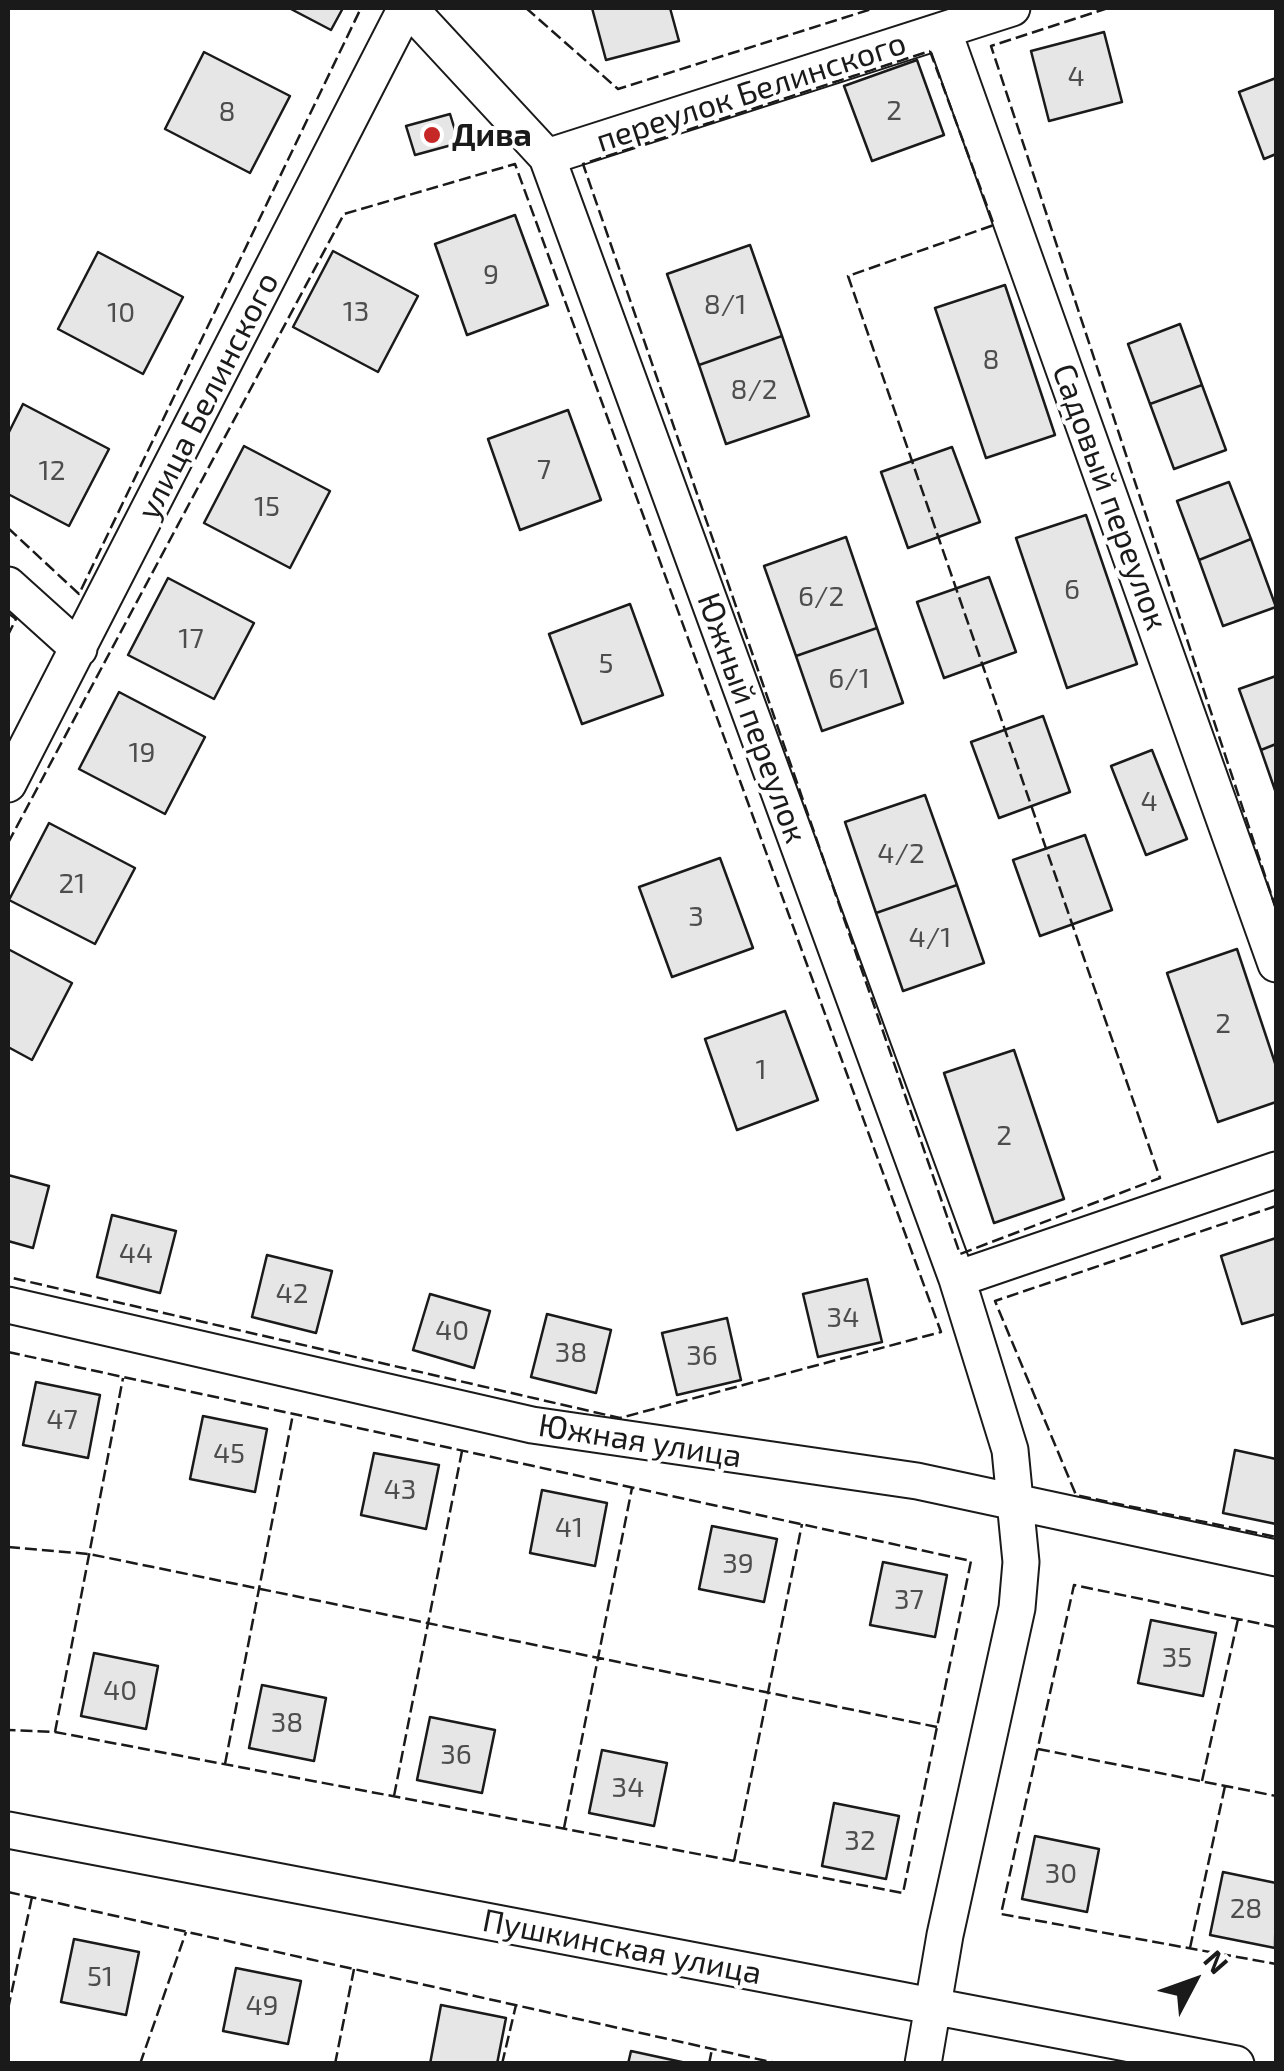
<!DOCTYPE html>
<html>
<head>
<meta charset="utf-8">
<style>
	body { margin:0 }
	#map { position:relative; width:1284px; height:2071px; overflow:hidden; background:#fff; font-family:"Exo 2",sans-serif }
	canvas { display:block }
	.frame { position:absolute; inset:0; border:10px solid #1a1a1a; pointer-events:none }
	.north { position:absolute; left:1144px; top:1931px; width:100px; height:100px; -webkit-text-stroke:8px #fff; paint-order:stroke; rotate:49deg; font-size:28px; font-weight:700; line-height:40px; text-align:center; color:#1a1a1a }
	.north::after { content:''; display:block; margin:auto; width:35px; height:45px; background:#1a1a1a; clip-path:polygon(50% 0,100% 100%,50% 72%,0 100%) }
</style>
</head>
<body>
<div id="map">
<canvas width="1284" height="2071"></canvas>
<div class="frame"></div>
<div class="north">N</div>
</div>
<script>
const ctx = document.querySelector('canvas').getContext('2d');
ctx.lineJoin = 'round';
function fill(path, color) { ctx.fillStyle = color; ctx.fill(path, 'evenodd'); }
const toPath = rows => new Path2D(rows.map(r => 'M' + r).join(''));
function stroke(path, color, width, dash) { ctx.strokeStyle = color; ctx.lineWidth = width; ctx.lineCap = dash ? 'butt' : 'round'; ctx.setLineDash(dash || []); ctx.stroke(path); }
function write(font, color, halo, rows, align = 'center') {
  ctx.font = font + ' "Exo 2",sans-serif'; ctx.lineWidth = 8; ctx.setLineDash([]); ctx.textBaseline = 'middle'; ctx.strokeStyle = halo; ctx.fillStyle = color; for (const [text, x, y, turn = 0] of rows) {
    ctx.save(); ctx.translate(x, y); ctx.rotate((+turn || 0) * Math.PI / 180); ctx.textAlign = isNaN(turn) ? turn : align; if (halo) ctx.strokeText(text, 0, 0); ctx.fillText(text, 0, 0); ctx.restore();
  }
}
const building = toPath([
	[289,8,343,8,331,30,289,8],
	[592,8,670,8,679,41,606,60,592,8],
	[1104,32,1122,102,1049,121,1031,51,1104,32],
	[204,52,290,96,250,173,165,129,204,52],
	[917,60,944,135,872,161,844,86,917,60],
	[1276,78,1276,154,1264,159,1239,92,1276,78],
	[450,114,459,143,415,155,406,126,450,114],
	[515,215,548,305,467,335,435,244,515,215],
	[750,245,782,336,699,365,667,274,750,245],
	[333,251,418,296,378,372,293,327,333,251],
	[98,252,183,297,143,374,58,329,98,252],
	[1005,285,1055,435,986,458,935,308,1005,285],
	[1180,324,1202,385,1150,404,1128,344,1180,324],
	[782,336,809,416,726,444,699,365,782,336],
	[1202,385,1226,450,1174,469,1150,404,1202,385],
	[23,404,109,449,69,526,8,494,8,434,23,404],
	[568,410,601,500,520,530,488,439,568,410],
	[244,446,330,491,290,568,204,523,244,446],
	[952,447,980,522,908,548,881,472,952,447],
	[1229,482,1251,539,1199,560,1177,501,1229,482],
	[1086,515,1137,664,1067,688,1016,538,1086,515],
	[846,537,877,628,796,656,764,566,846,537],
	[1251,539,1276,607,1223,626,1199,560,1251,539],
	[989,577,1016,652,944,678,917,602,989,577],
	[168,578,254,623,214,699,128,655,168,578],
	[630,604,663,695,582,724,549,634,630,604],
	[877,628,903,703,822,731,796,656,877,628],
	[1276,676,1276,744,1261,750,1239,689,1276,676],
	[119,692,205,737,165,814,79,769,119,692],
	[1043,716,1070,792,999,818,971,742,1043,716],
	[1276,744,1276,793,1261,750,1276,744],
	[1152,750,1187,839,1146,855,1111,766,1152,750],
	[925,795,957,885,876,913,845,822,925,795],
	[49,823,135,868,95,944,9,900,49,823],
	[1085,835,1112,910,1040,936,1013,860,1085,835],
	[720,858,753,948,672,977,639,887,720,858],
	[957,885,984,963,903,991,876,913,957,885],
	[8,949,72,983,32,1060,8,1047,8,949],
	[1237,949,1276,1066,1276,1102,1218,1122,1167,973,1237,949],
	[785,1011,818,1100,737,1130,705,1039,785,1011],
	[1014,1050,1064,1199,994,1223,944,1073,1014,1050],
	[8,1175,49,1186,33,1248,8,1241,8,1175],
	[112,1215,176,1231,160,1293,97,1277,112,1215],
	[1276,1238,1276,1314,1242,1324,1221,1256,1276,1238],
	[267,1255,332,1271,316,1333,252,1317,267,1255],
	[867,1279,882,1342,818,1357,803,1294,867,1279],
	[430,1294,490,1311,474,1368,413,1350,430,1294],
	[547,1314,611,1330,596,1393,531,1377,547,1314],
	[727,1318,741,1380,677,1395,662,1333,727,1318],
	[36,1382,100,1395,88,1458,23,1445,36,1382],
	[203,1416,267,1429,255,1492,190,1479,203,1416],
	[1235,1450,1276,1459,1276,1524,1223,1513,1235,1450],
	[374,1453,439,1465,426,1529,361,1515,374,1453],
	[542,1490,607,1503,595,1566,530,1553,542,1490],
	[712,1526,777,1539,764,1602,699,1589,712,1526],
	[883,1562,947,1575,935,1637,870,1625,883,1562],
	[1151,1620,1216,1633,1203,1696,1138,1683,1151,1620],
	[94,1653,158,1666,146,1729,81,1716,94,1653],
	[262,1685,326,1698,314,1761,249,1748,262,1685],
	[430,1717,495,1730,482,1793,417,1780,430,1717],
	[602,1750,667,1763,654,1826,589,1813,602,1750],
	[834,1803,899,1816,886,1879,822,1866,834,1803],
	[1035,1836,1099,1849,1087,1912,1022,1899,1035,1836],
	[1223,1872,1276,1883,1275,1948,1210,1935,1223,1872],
	[74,1939,139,1952,126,2015,61,2002,74,1939],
	[236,1968,301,1981,288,2044,223,2031,236,1968],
	[441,2005,506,2018,497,2064,430,2064,441,2005],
	[631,2051,691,2064,628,2064,631,2051]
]);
fill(building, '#e6e6e6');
stroke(building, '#1a1a1a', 2.5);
const minor = toPath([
	[409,8,547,157,957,1279,1010,1450,1021,1562,1017,1608,945,1935,923,2064],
	[943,30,1276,964],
	[547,157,1012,8],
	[8,585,79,649],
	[8,784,406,8],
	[957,1279,1276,1170],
	[8,1305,532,1425,917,1481,1276,1558],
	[8,1830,1236,2064]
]);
stroke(minor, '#1a1a1a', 39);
stroke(minor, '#fff', 35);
stroke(toPath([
	[526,8,618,89,875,8],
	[1108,8,991,46,1276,909],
	[930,51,994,225,848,276,1160,1178,960,1254,583,164,930,51],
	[8,528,79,594,361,8],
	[8,613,16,619,8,635],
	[8,843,344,214,515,164,941,1332,620,1418,8,1277],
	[1276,1206,995,1301,1076,1495,1276,1537],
	[8,1352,971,1561,903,1893,55,1732,8,1730],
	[8,1547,89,1554,937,1727],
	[1276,1627,1074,1585,1001,1914,1276,1964],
	[55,1732,123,1378],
	[1038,1749,1276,1796],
	[225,1764,293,1414],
	[1202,1781,1238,1619],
	[394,1796,462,1451],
	[564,1828,632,1488],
	[734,1861,802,1524],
	[8,1892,780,2064],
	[1190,1948,1225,1786],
	[8,2009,32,1897],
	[140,2064,186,1932],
	[335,2064,354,1969],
	[502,2064,516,2005],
	[709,2064,712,2049]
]), '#1a1a1a', 2.5, [12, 5]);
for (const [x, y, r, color] of [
	[432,135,10,"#c62828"]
]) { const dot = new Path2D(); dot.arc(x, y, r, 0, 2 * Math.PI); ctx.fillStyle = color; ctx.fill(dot); stroke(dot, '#fff', 4); }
write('28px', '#4d4d4d', null, [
	["4",1076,77],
	["2",894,111],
	["8",227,112],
	["9",491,275],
	["8/1",725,305],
	["13",356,312],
	["10",121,313],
	["8",991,360],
	["8/2",754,390],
	["7",544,470],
	["12",52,471],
	["15",267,507],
	["6",1072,590],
	["6/2",821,597],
	["17",191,639],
	["5",606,664],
	["6/1",849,679],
	["19",142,753],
	["4",1149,802],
	["4/2",901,854],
	["21",72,884],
	["3",696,917],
	["4/1",930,938],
	["2",1223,1024],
	["1",761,1070],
	["2",1004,1136],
	["44",136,1254],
	["42",292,1294],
	["34",843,1318],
	["40",452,1331],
	["38",571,1353],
	["36",702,1356],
	["47",62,1420],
	["45",229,1454],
	["43",400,1490],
	["41",569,1528],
	["39",738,1564],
	["37",909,1600],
	["35",1177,1658],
	["40",120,1691],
	["38",287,1723],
	["36",456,1755],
	["34",628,1788],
	["32",860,1841],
	["30",1061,1874],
	["28",1246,1909],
	["51",100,1977],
	["49",262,2006]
]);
write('32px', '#1a1a1a', '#fff', [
	["переулок Белинского",751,92,-18],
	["улица Белинского",208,396,-63],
	["Садовый переулок",1110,497,70],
	["Южный переулок",752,718,70],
	["Южная улица",640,1441,9],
	["Пушкинская улица",622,1947,11]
]);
write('bold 32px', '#1a1a1a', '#fff', [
	["Дива",452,135]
], 'left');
</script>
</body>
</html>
